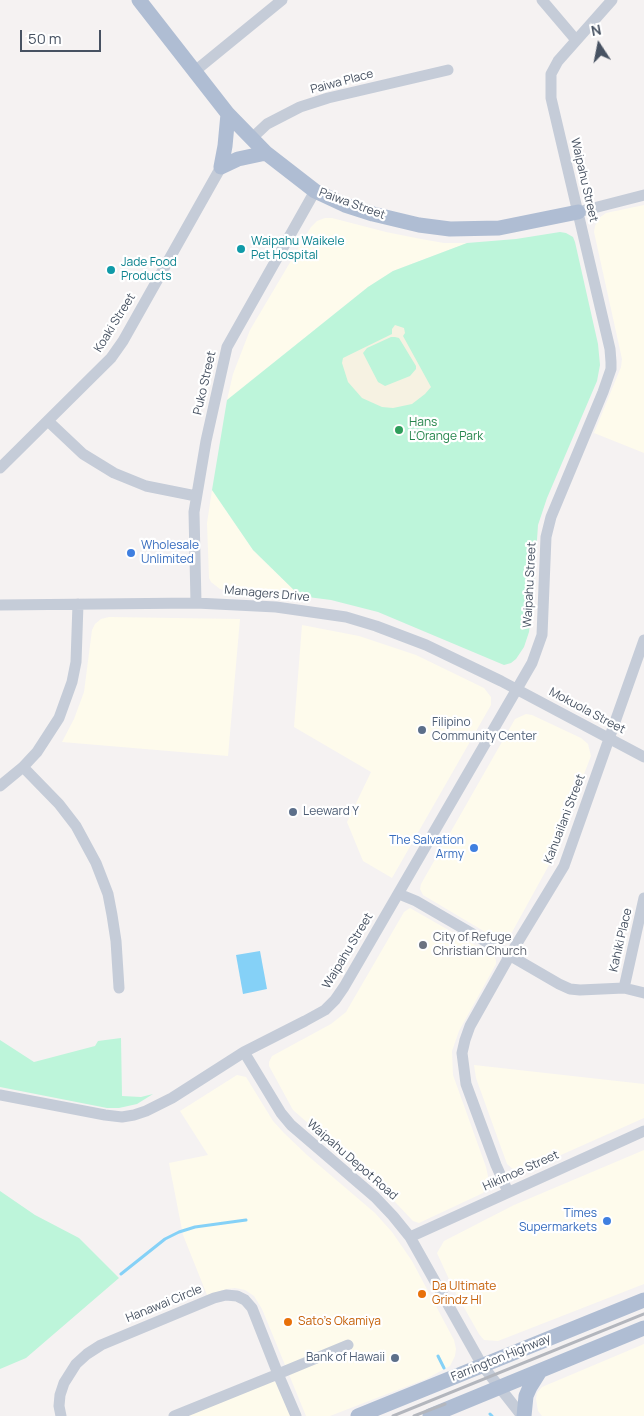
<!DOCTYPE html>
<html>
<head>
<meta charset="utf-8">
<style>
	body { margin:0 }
	#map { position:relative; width:644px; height:1416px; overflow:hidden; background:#f5f2f2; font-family:Manrope,sans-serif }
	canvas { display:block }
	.north { position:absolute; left:574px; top:20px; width:50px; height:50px; -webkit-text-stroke:4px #fff; paint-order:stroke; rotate:349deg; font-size:14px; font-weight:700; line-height:20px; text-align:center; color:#475262 }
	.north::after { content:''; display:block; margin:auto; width:18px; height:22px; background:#475262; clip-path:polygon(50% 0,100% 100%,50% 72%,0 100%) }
	.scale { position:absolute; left:20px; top:30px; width:81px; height:22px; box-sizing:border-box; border:2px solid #475262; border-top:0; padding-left:6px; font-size:15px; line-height:18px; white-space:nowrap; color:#475262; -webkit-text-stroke:4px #fff; paint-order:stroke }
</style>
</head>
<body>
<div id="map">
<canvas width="644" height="1416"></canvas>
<div class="north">N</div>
<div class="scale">50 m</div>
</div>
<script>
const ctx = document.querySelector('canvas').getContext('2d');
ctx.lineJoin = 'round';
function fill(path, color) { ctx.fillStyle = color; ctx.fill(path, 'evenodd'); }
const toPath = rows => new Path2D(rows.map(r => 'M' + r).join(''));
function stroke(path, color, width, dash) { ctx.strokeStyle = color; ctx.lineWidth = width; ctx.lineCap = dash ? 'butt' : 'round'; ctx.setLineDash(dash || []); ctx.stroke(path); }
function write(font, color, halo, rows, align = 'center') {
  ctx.font = font + ' Manrope,sans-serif'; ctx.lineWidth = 4.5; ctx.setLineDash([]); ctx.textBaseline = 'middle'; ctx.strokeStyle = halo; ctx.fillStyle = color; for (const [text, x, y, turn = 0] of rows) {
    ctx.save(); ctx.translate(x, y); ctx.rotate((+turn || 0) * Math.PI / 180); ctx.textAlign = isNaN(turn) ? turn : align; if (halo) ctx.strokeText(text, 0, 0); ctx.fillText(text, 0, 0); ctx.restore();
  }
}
fill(toPath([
	[644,205,644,453,594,433,621,367,622,359,594,232,595,226,599,218,606,213],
	[325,218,332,218,386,232,421,239,444,243,467,243,393,271,368,287,227,400,233,374,250,330,311,227,317,221],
	[212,490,253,550,300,596,228,591,220,589,211,582,209,578,207,523],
	[109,617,240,619,228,756,62,742,74,719,84,692,92,630,95,624,101,619],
	[302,625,359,636,416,655,484,688,491,697,491,705,392,878,363,861,347,822,371,772,294,727],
	[526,714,532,715,581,738,588,744,591,756,549,865,511,934,505,938,497,939,423,895,420,889,421,884,515,719],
	[410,908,494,956,496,960,496,964,459,1031,452,1051,453,1075,486,1167,488,1176,488,1186,483,1193,419,1223,413,1221,380,1186,293,1110,269,1066,269,1062,272,1056,331,1024,346,1012,404,912],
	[474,1065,644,1084,644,1118,525,1171,515,1171,507,1164,476,1078],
	[237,1075,246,1077,273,1121,284,1133,307,1155,375,1213,392,1232,412,1261,454,1340,456,1349,455,1356,450,1366,426,1379,330,1416,306,1416,262,1309,254,1296,245,1290,235,1288,227,1289,207,1295,183,1235,169,1163,208,1155,180,1111],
	[644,1150,644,1284,498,1341,484,1340,479,1334,453,1288,437,1253,444,1241,514,1205],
	[644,1344,644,1416,542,1416,538,1411,536,1399,537,1393,542,1387],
	[271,1381,276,1382,291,1416,188,1416]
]), '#fefbec');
fill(toPath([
	[560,232,566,233,573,237,575,242,598,344,600,365,597,381,547,498,538,525,533,599,529,632,524,647,516,659,511,663,504,665,378,612,331,600,300,596,253,550,212,490,227,400,368,287,393,271,467,243,516,239],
	[121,1038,122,1096,141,1097,153,1094,137,1104,119,1108,107,1108,0,1087,0,1040,34,1062,95,1046,98,1041],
	[0,1191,35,1215,79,1238,119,1278,26,1358,0,1369]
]), '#bdf5da');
fill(toPath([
	[395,325,404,328,405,333,403,336,431,387,425,394,412,404,393,408,382,407,362,398,348,382,342,363,343,358,392,334,392,329],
	[391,337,395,337,399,338,416,366,416,369,410,376,385,386,378,382,363,353,367,348]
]), '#f6f2e2');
fill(toPath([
	[260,951,267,989,243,994,236,955]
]), '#85d1f7');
stroke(toPath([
	[121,1274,165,1239,179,1232,195,1227,246,1220],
	[438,1356,444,1368],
	[490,1414,492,1416]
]), '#85d1f7', 3);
stroke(toPath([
	[542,0,576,40],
	[195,71,282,0],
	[251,139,267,124,300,107,328,98,448,70],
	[578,212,644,195],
	[48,421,83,454,114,473,146,486,196,496],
	[0,468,111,358,123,341,221,167],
	[196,603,194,512,206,441,227,347,315,191],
	[0,605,196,603,276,607,346,617,376,626,426,645,501,681,644,757],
	[23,767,59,804,76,826,96,863,108,894,112,915,116,941,119,988],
	[0,786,23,767,37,752,59,718,72,682,76,662,78,604],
	[399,894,416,901,559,984,570,989,580,990,624,988,644,993],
	[624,988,644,898],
	[244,1052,281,1113,291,1125,375,1197,393,1216,410,1237,482,1365,522,1416],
	[0,1095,105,1115,122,1117,134,1115,146,1111,172,1098,244,1052,305,1021,325,1010,335,1000,344,987,532,663,542,635,546,537,551,517,603,392,611,369,611,362,610,349,551,98,551,74,558,61,612,0],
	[508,1192,496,1165,466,1084,462,1053,465,1040,470,1026,510,955,564,866,644,640],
	[410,1237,644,1131],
	[61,1416,59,1406,60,1395,64,1383,76,1364,87,1354,101,1345,214,1298,226,1295,237,1296,245,1300,252,1308,278,1374,174,1416],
	[296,1416,278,1374,348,1345]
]), '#c5ccd8', 11);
stroke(toPath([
	[139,0,228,114,266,153,315,191,345,205,373,214,419,225,450,229,499,228,578,212],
	[221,167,225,146,228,114],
	[221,167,238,159,266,153],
	[358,1416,644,1300],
	[430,1416,644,1328],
	[524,1416,526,1396,530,1387,540,1371]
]), '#afbdd3', 15);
stroke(toPath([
	[393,1416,644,1314],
	[414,1416,445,1404]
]), '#b3b6bd', 3);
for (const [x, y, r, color] of [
	[241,249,5,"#0f9aa8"],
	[111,270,5,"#0f9aa8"],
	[399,430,5,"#2e9e5b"],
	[131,553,5,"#3f7fe0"],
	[422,730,5,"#5c6f8a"],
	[293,812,5,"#5c6f8a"],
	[474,848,5,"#3f7fe0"],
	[423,945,5,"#6b7280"],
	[607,1221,5,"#3f7fe0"],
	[422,1294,5,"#e8710a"],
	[288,1322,5,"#e8710a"],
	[395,1358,5,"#5c6f8a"]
]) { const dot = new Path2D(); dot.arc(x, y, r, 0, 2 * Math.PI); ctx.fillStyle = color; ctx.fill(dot); stroke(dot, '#fff', 2); }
write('12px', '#475262', '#fff', [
	["Paiwa Place",342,82,-15],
	["Waipahu Street",584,180,77],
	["Paiwa Street",352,204,20],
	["Koaki Street",115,323,-58],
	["Puko Street",205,383,-77],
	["Waipahu Street",530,585,-87],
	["Managers Drive",267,594,5],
	["Mokuola Street",587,711,28],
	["Kahuailani Street",565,819,-69],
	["Kahiki Place",621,940,-77],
	["Waipahu Street",348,951,-59],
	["Waipahu Depot Road",352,1160,41],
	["Hikimoe Street",521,1171,-24],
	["Hanawai Circle",164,1304,-22],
	["Farrington Highway",501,1358,-22]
]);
write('12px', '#0d838f', '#fff', [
	["Waipahu Waikele",251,242],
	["Pet Hospital",251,256],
	["Jade Food",121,263],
	["Products",121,277]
], 'left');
write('12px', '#27864d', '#fff', [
	["Hans",409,423],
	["L'Orange Park",409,437]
], 'left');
write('12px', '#366cbe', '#fff', [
	["Wholesale",141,546,"left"],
	["Unlimited",141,560,"left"],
	["The Salvation",464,841],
	["Army",464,855],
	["Times",597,1214],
	["Supermarkets",597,1228]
], 'right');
write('12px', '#4e5e75', '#fff', [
	["Filipino",432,723],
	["Community Center",432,737],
	["Leeward Y",303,812],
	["Bank of Hawaii",385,1358,"right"]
], 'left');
write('12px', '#5b616d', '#fff', [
	["City of Refuge",433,938],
	["Christian Church",433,952]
], 'left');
write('12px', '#c56008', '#fff', [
	["Da Ultimate",432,1287],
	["Grindz HI",432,1301],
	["Sato’s Okamiya",298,1322]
], 'left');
</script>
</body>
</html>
